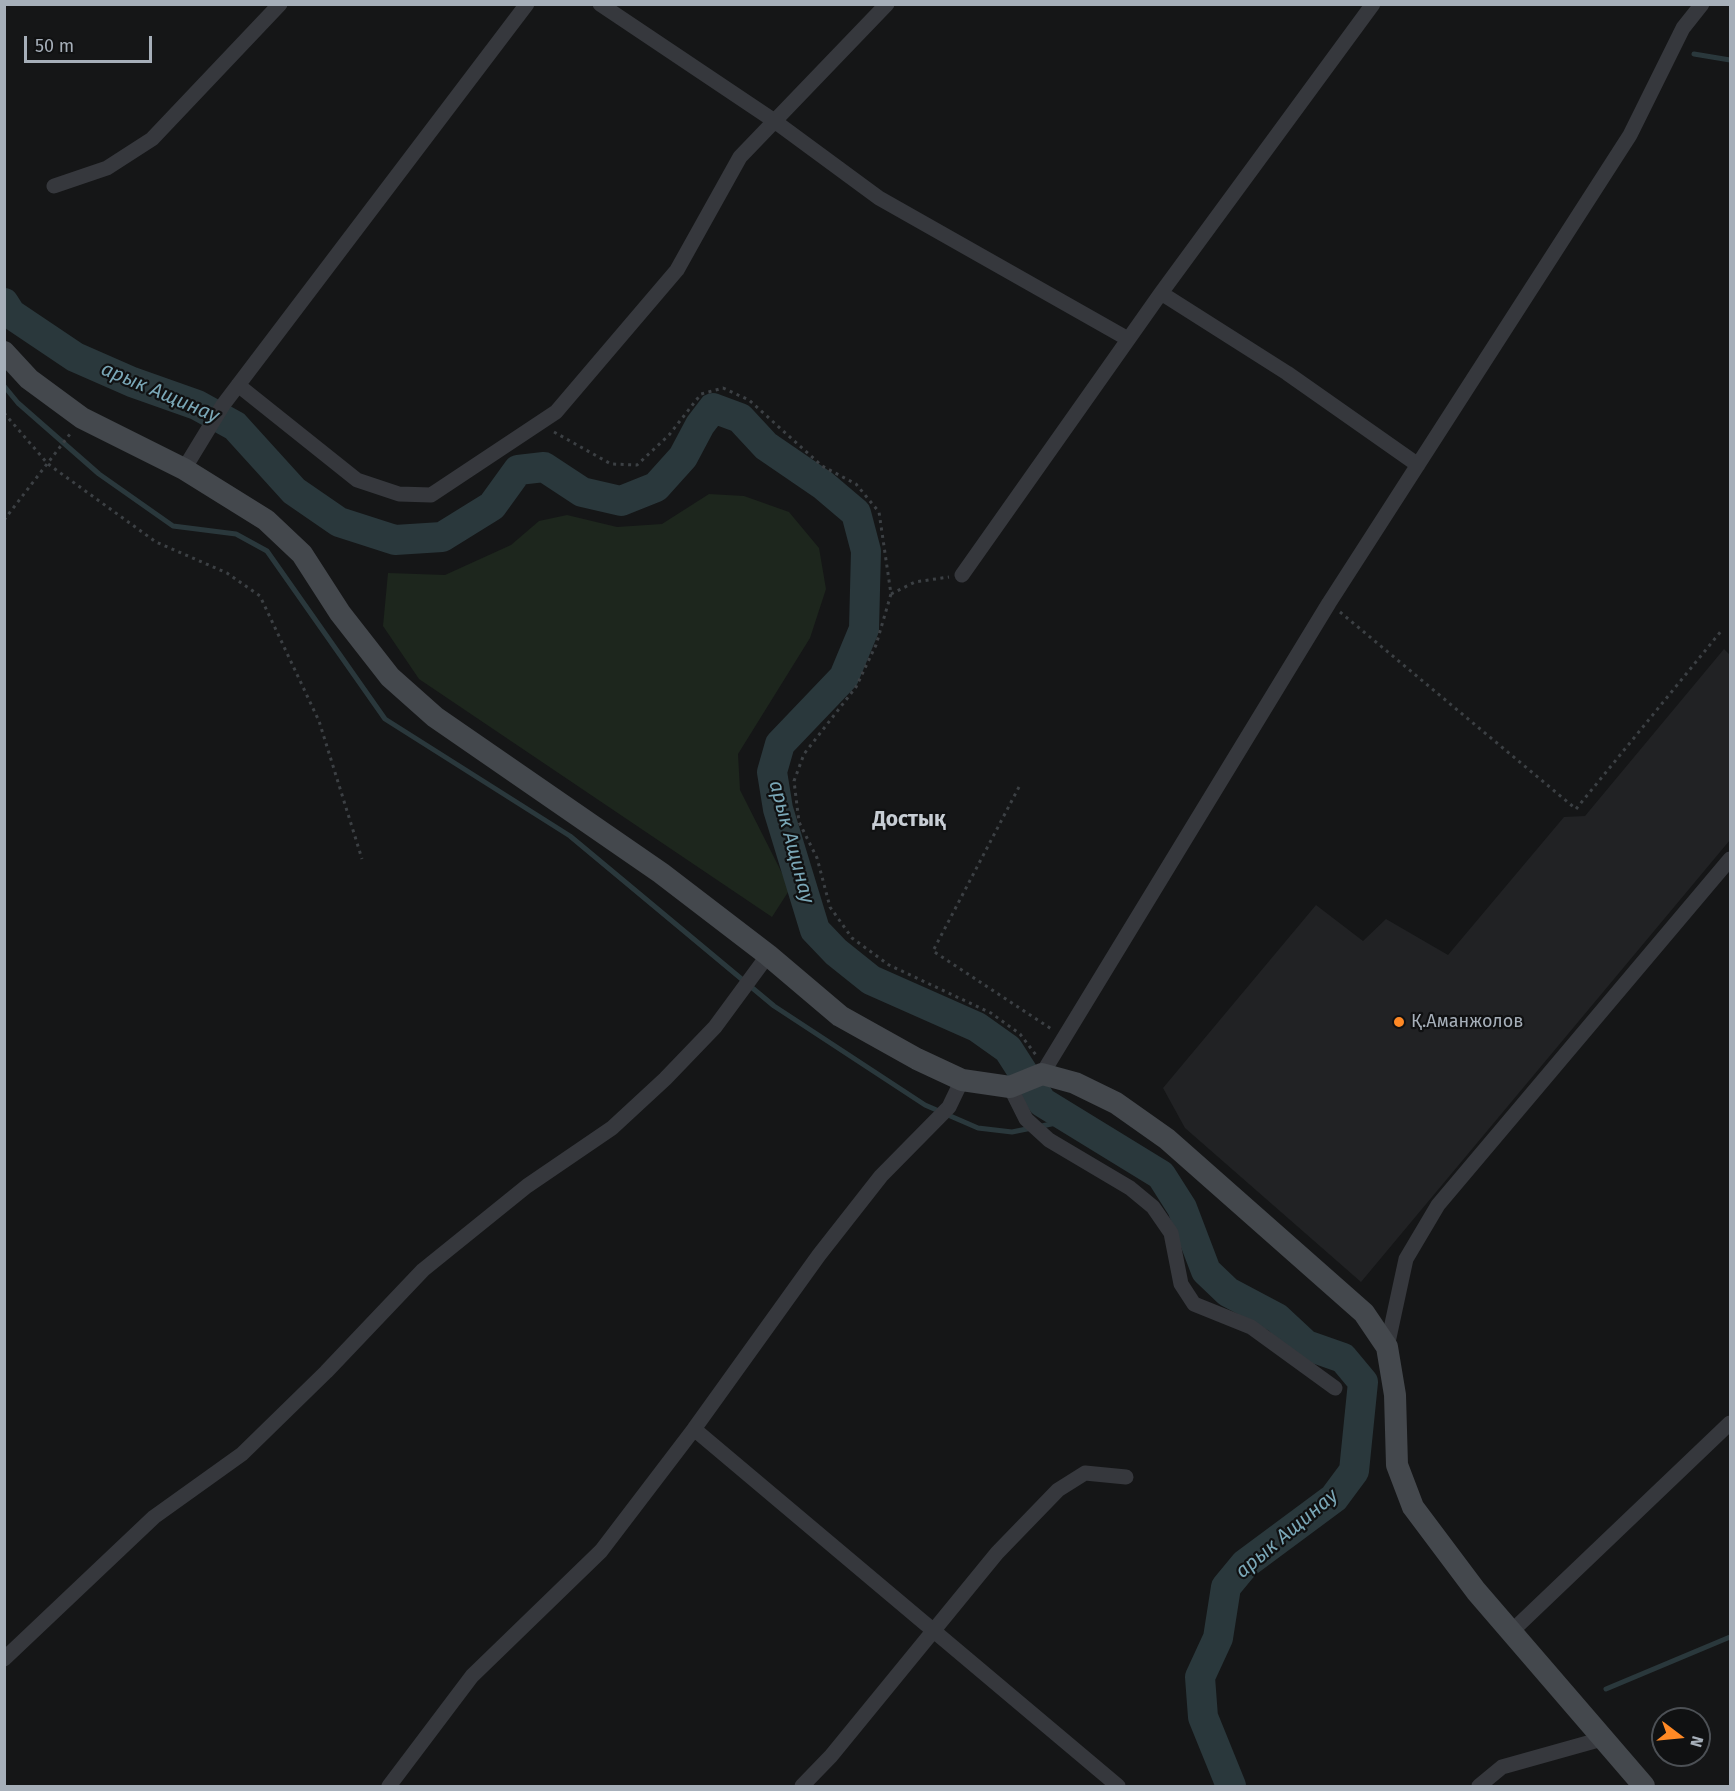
<!DOCTYPE html>
<html>
<head>
<meta charset="utf-8">
<style>
	body { margin:0 }
	#map { position:relative; width:1735px; height:1791px; overflow:hidden; background:#151617; font-family:"Fira Sans",sans-serif }
	canvas { display:block }
	.frame { position:absolute; inset:0; border:6px solid #a6afb9; pointer-events:none }
	.north { position:absolute; left:1651px; top:1707px; width:60px; height:60px; box-sizing:border-box; background:#101112; border:2px solid #4c5055; border-radius:50%; rotate:106deg; font-size:16px; font-weight:700; line-height:24px; text-align:center; color:#a6afb9 }
	.north::after { content:''; display:block; margin:auto; width:21px; height:27px; background:#ff8925; clip-path:polygon(50% 0,100% 100%,50% 72%,0 100%) }
	.scale { position:absolute; left:24px; top:36px; width:128px; height:27px; box-sizing:border-box; border:3px solid #a6afb9; border-top:0; padding-left:8px; font-size:18px; line-height:21px; white-space:nowrap; color:#a6afb9; -webkit-text-stroke:4px #101112; paint-order:stroke }
</style>
</head>
<body>
<div id="map">
<canvas width="1735" height="1791"></canvas>
<div class="frame"></div>
<div class="north">N</div>
<div class="scale">50 m</div>
</div>
<script>
const ctx = document.querySelector('canvas').getContext('2d');
ctx.lineJoin = 'round';
function fill(path, color) { ctx.fillStyle = color; ctx.fill(path, 'evenodd'); }
const toPath = rows => new Path2D(rows.map(r => 'M' + r).join(''));
function stroke(path, color, width, dash) { ctx.strokeStyle = color; ctx.lineWidth = width; ctx.lineCap = dash ? 'butt' : 'round'; ctx.setLineDash(dash || []); ctx.stroke(path); }
function write(font, color, halo, rows, align = 'center') {
  ctx.font = font + ' "Fira Sans",sans-serif'; ctx.lineWidth = 4.5; ctx.setLineDash([]); ctx.textBaseline = 'middle'; ctx.strokeStyle = halo; ctx.fillStyle = color; for (const [text, x, y, turn = 0] of rows) {
    ctx.save(); ctx.translate(x, y); ctx.rotate((+turn || 0) * Math.PI / 180); ctx.textAlign = isNaN(turn) ? turn : align; if (halo) ctx.strokeText(text, 0, 0); ctx.fillText(text, 0, 0); ctx.restore();
  }
}
fill(toPath([
	[1724,649,1730,655,1730,840,1361,1282,1185,1128,1163,1088,1316,905,1363,941,1386,919,1448,955,1564,817,1585,816]
]), '#212224');
fill(toPath([
	[709,494,744,496,789,512,819,548,826,589,810,638,738,754,740,790,790,889,772,917,419,679,383,626,388,573,445,575,511,545,539,521,567,515,617,527,662,524]
]), '#1d261d');
stroke(toPath([
	[1694,54,1730,60],
	[4,386,18,403,99,474,173,526,236,534,267,551,385,719,570,836,774,1006,925,1105,978,1128,1012,1132,1071,1120],
	[1606,1689,1730,1637]
]), '#2a383c', 5);
stroke(toPath([
	[4,303,11,314,75,357,132,382,197,405,235,426,294,491,339,522,395,540,442,537,492,506,518,470,544,467,582,492,621,501,656,487,683,457,700,425,713,408,740,418,766,446,823,485,856,513,866,551,864,629,844,677,780,744,772,772,778,809,815,930,836,952,871,980,977,1027,1008,1049,1042,1102,1161,1175,1182,1208,1206,1271,1228,1292,1277,1318,1306,1345,1343,1358,1363,1382,1354,1471,1334,1498,1245,1564,1226,1587,1218,1638,1200,1677,1203,1717,1231,1786]
]), '#2a383c', 30);
stroke(toPath([
	[4,413,48,464,156,542,227,573,260,596,319,721,362,859],
	[554,432,611,464,637,465,669,435,701,394,723,388,749,400,822,466,856,484,879,512,891,594,876,645,856,687,804,754,794,781,799,822,817,858,830,907,852,938,889,965,991,1013,1020,1034,1036,1055],
	[4,520,70,434],
	[891,594,915,582,949,577],
	[1340,612,1576,809,1722,630],
	[1019,787,933,951,1053,1030]
]), '#3c4044', 3, [3, 4.5]);
stroke(toPath([
	[600,4,773,120,879,198,1128,339],
	[54,186,107,168,152,139,280,4],
	[1161,293,1287,373,1418,465],
	[238,385,357,480,399,494,431,495,556,412,677,270,740,157,887,4],
	[184,469,223,405,527,4],
	[962,575,1161,293,1373,4],
	[1042,1074,1329,603,1630,135,1683,28,1702,4],
	[1010,1087,1026,1119,1049,1140,1130,1188,1153,1207,1171,1233,1181,1284,1194,1304,1251,1327,1335,1388],
	[1387,1347,1406,1259,1438,1205,1730,859],
	[694,1429,1118,1786],
	[1511,1632,1730,1423],
	[4,1659,154,1517,242,1454,326,1372,423,1270,527,1186,612,1128,665,1079,715,1027,768,955],
	[389,1786,472,1676,601,1551,694,1429,819,1255,881,1176,949,1107,962,1080],
	[802,1786,831,1756,997,1553,1058,1490,1085,1473,1126,1477],
	[1479,1786,1502,1767,1602,1739]
]), '#36383d', 15);
stroke(toPath([
	[4,352,29,379,82,418,184,469,266,520,302,554,340,613,390,677,435,717,661,873,768,955,840,1016,917,1059,962,1080,1010,1087,1042,1074,1075,1083,1116,1103,1167,1139,1364,1313,1387,1347,1395,1395,1397,1465,1413,1507,1476,1591,1644,1786]
]), '#44484d', 22);
for (const [x, y, r, color] of [
	[1399,1022,6,"#ff8925"]
]) { const dot = new Path2D(); dot.arc(x, y, r, 0, 2 * Math.PI); ctx.fillStyle = color; ctx.fill(dot); stroke(dot, '#101112', 2); }
write('18px', '#a6afb9', '#101112', [
	["Қ.Аманжолов",1411,1022]
], 'left');
write('italic 20px', '#7aa7b7', '#101112', [
	["арык Ащинау",160,393,23],
	["арык Ащинау",791,842,75],
	["арык Ащинау",1287,1534,-40]
]);
write('bold 21px', '#c7cdd4', '#101112', [
	["Достық",909,820]
]);
</script>
</body>
</html>
